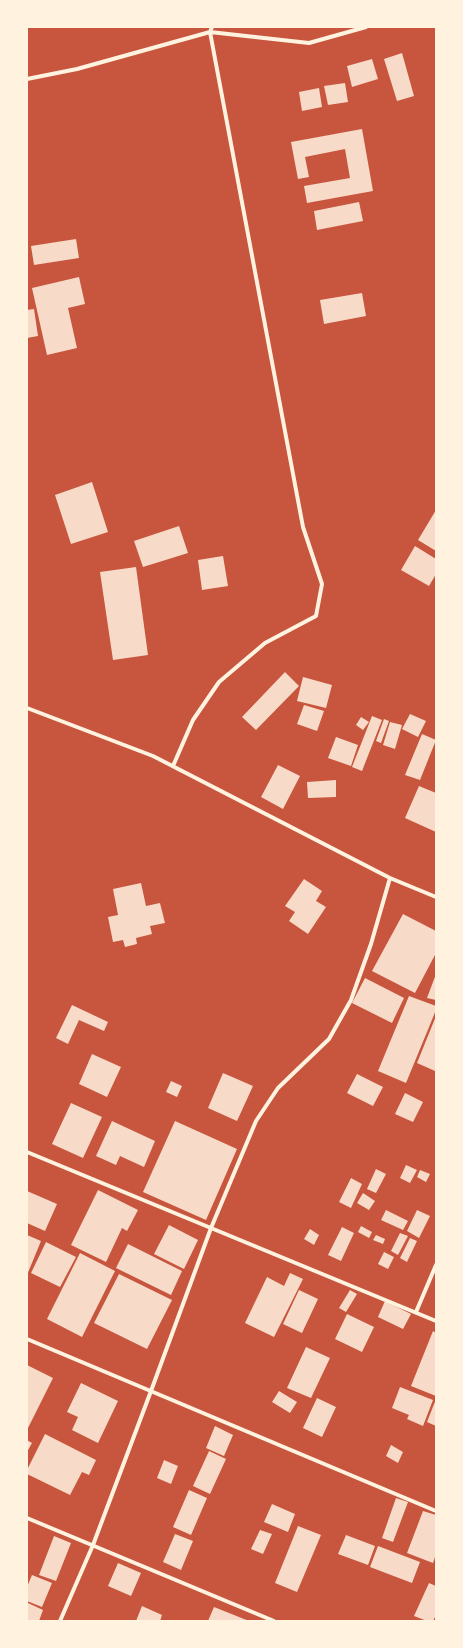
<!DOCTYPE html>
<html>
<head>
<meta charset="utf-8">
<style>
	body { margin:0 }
	#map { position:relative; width:463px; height:1648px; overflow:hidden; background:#c8553d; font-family:"Public Sans",sans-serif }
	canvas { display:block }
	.frame { position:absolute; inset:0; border:28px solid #fff3e0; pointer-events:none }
</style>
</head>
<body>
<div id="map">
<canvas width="463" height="1648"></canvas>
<div class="frame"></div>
</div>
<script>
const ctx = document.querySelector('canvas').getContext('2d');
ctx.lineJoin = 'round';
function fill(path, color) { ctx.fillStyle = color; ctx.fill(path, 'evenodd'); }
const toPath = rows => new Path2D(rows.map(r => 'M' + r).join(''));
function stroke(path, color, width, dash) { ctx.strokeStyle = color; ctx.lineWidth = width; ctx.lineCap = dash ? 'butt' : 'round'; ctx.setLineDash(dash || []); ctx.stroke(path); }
fill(toPath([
	[402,53,414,96,397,101,384,59],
	[372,59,378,79,352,87,347,66],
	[345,83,348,102,328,105,324,86],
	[319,88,322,107,302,111,299,92],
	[362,129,373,191,307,203,304,186,350,178,345,149,305,157,309,177,298,179,291,142],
	[359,202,363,221,317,230,314,211],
	[76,239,79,258,34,265,31,246],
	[79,277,85,304,68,308,77,348,47,355,32,288],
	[362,293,366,316,324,324,320,300],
	[34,309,38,336,27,338,27,310],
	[92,482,108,532,71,544,55,495],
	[436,510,436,551,418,540],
	[179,526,188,553,143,567,134,541],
	[415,546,436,559,436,574,429,586,401,570],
	[223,556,228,586,202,590,198,560],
	[136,567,148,655,113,660,100,572],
	[285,672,299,686,256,730,242,717],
	[303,677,332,685,326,708,297,701],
	[304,705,324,711,317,731,297,724],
	[410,714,426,721,418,737,402,729],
	[372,716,382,720,362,771,352,767],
	[361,717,369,722,363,730,356,725],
	[384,719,389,721,381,743,376,741],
	[390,722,402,725,395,749,383,745],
	[422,734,436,740,420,780,405,775],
	[336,737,358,745,351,766,328,758],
	[278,765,300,776,283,809,261,797],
	[336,780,336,797,308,798,307,782],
	[419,786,436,793,436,832,405,818],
	[304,879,322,891,316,901,326,907,308,934,289,921,295,912,285,906],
	[141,883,146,906,160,903,165,923,150,926,152,934,136,938,137,944,125,947,123,940,113,942,108,917,118,915,113,889],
	[403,914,436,931,436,953,415,993,372,971],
	[436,974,436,1000,427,998],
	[365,978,404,998,392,1023,352,1003],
	[409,996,436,1006,436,1010,406,1083,378,1071],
	[72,1005,108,1022,104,1031,79,1020,68,1044,56,1038],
	[436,1016,436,1068,435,1071,417,1063],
	[92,1054,121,1067,107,1097,79,1084],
	[223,1073,253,1086,237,1121,208,1108],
	[357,1074,383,1087,373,1106,347,1093],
	[171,1081,182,1086,177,1097,166,1092],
	[405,1093,423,1102,413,1122,395,1114],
	[71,1103,102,1117,83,1158,52,1144],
	[112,1121,155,1141,144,1167,120,1156,116,1165,96,1156],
	[175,1121,237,1149,206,1220,143,1192],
	[406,1165,417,1170,410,1183,400,1178],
	[376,1169,386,1174,376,1193,367,1189],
	[420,1170,430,1174,426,1182,417,1177],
	[351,1178,362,1184,351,1208,339,1202],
	[98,1190,138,1210,127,1231,122,1228,106,1262,71,1245],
	[27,1191,57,1204,45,1231,27,1223],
	[363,1193,375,1201,369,1210,357,1203],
	[386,1210,408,1221,403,1230,381,1220],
	[417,1210,430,1216,419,1238,407,1231],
	[169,1225,198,1240,184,1269,154,1254],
	[361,1226,372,1232,369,1238,358,1232],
	[342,1227,354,1233,341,1261,328,1255],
	[310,1229,319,1235,314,1245,304,1239],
	[400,1233,408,1236,398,1255,391,1251],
	[27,1235,41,1241,27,1275],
	[376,1235,385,1239,383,1244,373,1240],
	[410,1238,417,1241,407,1262,400,1258],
	[46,1242,76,1257,60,1287,31,1273],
	[128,1244,182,1271,171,1295,116,1268],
	[384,1252,394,1257,388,1269,378,1264],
	[80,1253,115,1271,82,1337,47,1319],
	[290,1273,303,1279,274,1337,245,1323,267,1277,284,1286],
	[119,1274,172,1300,147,1349,94,1323],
	[299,1290,318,1299,302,1333,283,1324],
	[350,1290,357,1294,346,1312,339,1308],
	[385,1301,411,1314,403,1329,378,1317],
	[347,1314,374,1327,362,1352,335,1339],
	[433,1331,436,1333,436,1396,411,1386],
	[306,1347,330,1358,311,1398,287,1388],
	[27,1365,53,1378,27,1430],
	[81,1383,118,1401,98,1443,72,1430,78,1417,67,1412],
	[400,1387,433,1400,423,1426,407,1419,409,1415,392,1408],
	[279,1391,297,1402,290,1413,272,1402],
	[317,1398,336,1407,322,1437,303,1428],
	[436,1399,436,1426,427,1422],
	[215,1426,233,1435,224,1456,206,1448],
	[45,1434,96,1460,89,1475,82,1472,70,1495,27,1474,27,1470],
	[27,1440,32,1443,27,1452],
	[391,1445,403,1452,398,1463,386,1456],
	[209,1451,226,1459,210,1494,193,1486],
	[164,1460,178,1466,171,1484,157,1478],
	[189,1490,207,1498,191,1535,173,1527],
	[396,1498,408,1502,393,1542,382,1538],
	[272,1504,295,1514,288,1532,264,1522],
	[423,1511,436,1515,436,1554,433,1563,407,1553],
	[298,1526,321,1535,297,1592,275,1583],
	[260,1530,272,1534,263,1554,251,1549],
	[175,1534,193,1541,181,1570,163,1562],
	[346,1535,375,1546,368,1565,338,1554],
	[54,1536,71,1543,56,1581,39,1575],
	[378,1546,420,1562,412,1583,370,1567],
	[118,1563,141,1573,131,1596,108,1586],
	[32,1575,52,1583,42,1607,27,1601,27,1587],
	[429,1583,436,1586,436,1615,433,1621,427,1621,414,1616],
	[28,1603,43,1610,39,1621,27,1621],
	[142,1606,162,1615,160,1621,136,1621],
	[214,1607,249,1621,208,1621]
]), '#f7dbc8');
stroke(toPath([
	[27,79,77,69,210,32,212,27],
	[27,708,153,756,390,878,436,897],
	[173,766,193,720,219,682,265,643,316,616,322,584,303,527,210,32,309,43,366,27],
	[27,1152,436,1321],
	[416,1312,436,1265],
	[27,1339,436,1511],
	[27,1518,274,1621],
	[60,1621,93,1545,151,1391,211,1228,256,1121,278,1088,329,1039,351,1000,371,944,390,878]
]), '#fff3e0', 4);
</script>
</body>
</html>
